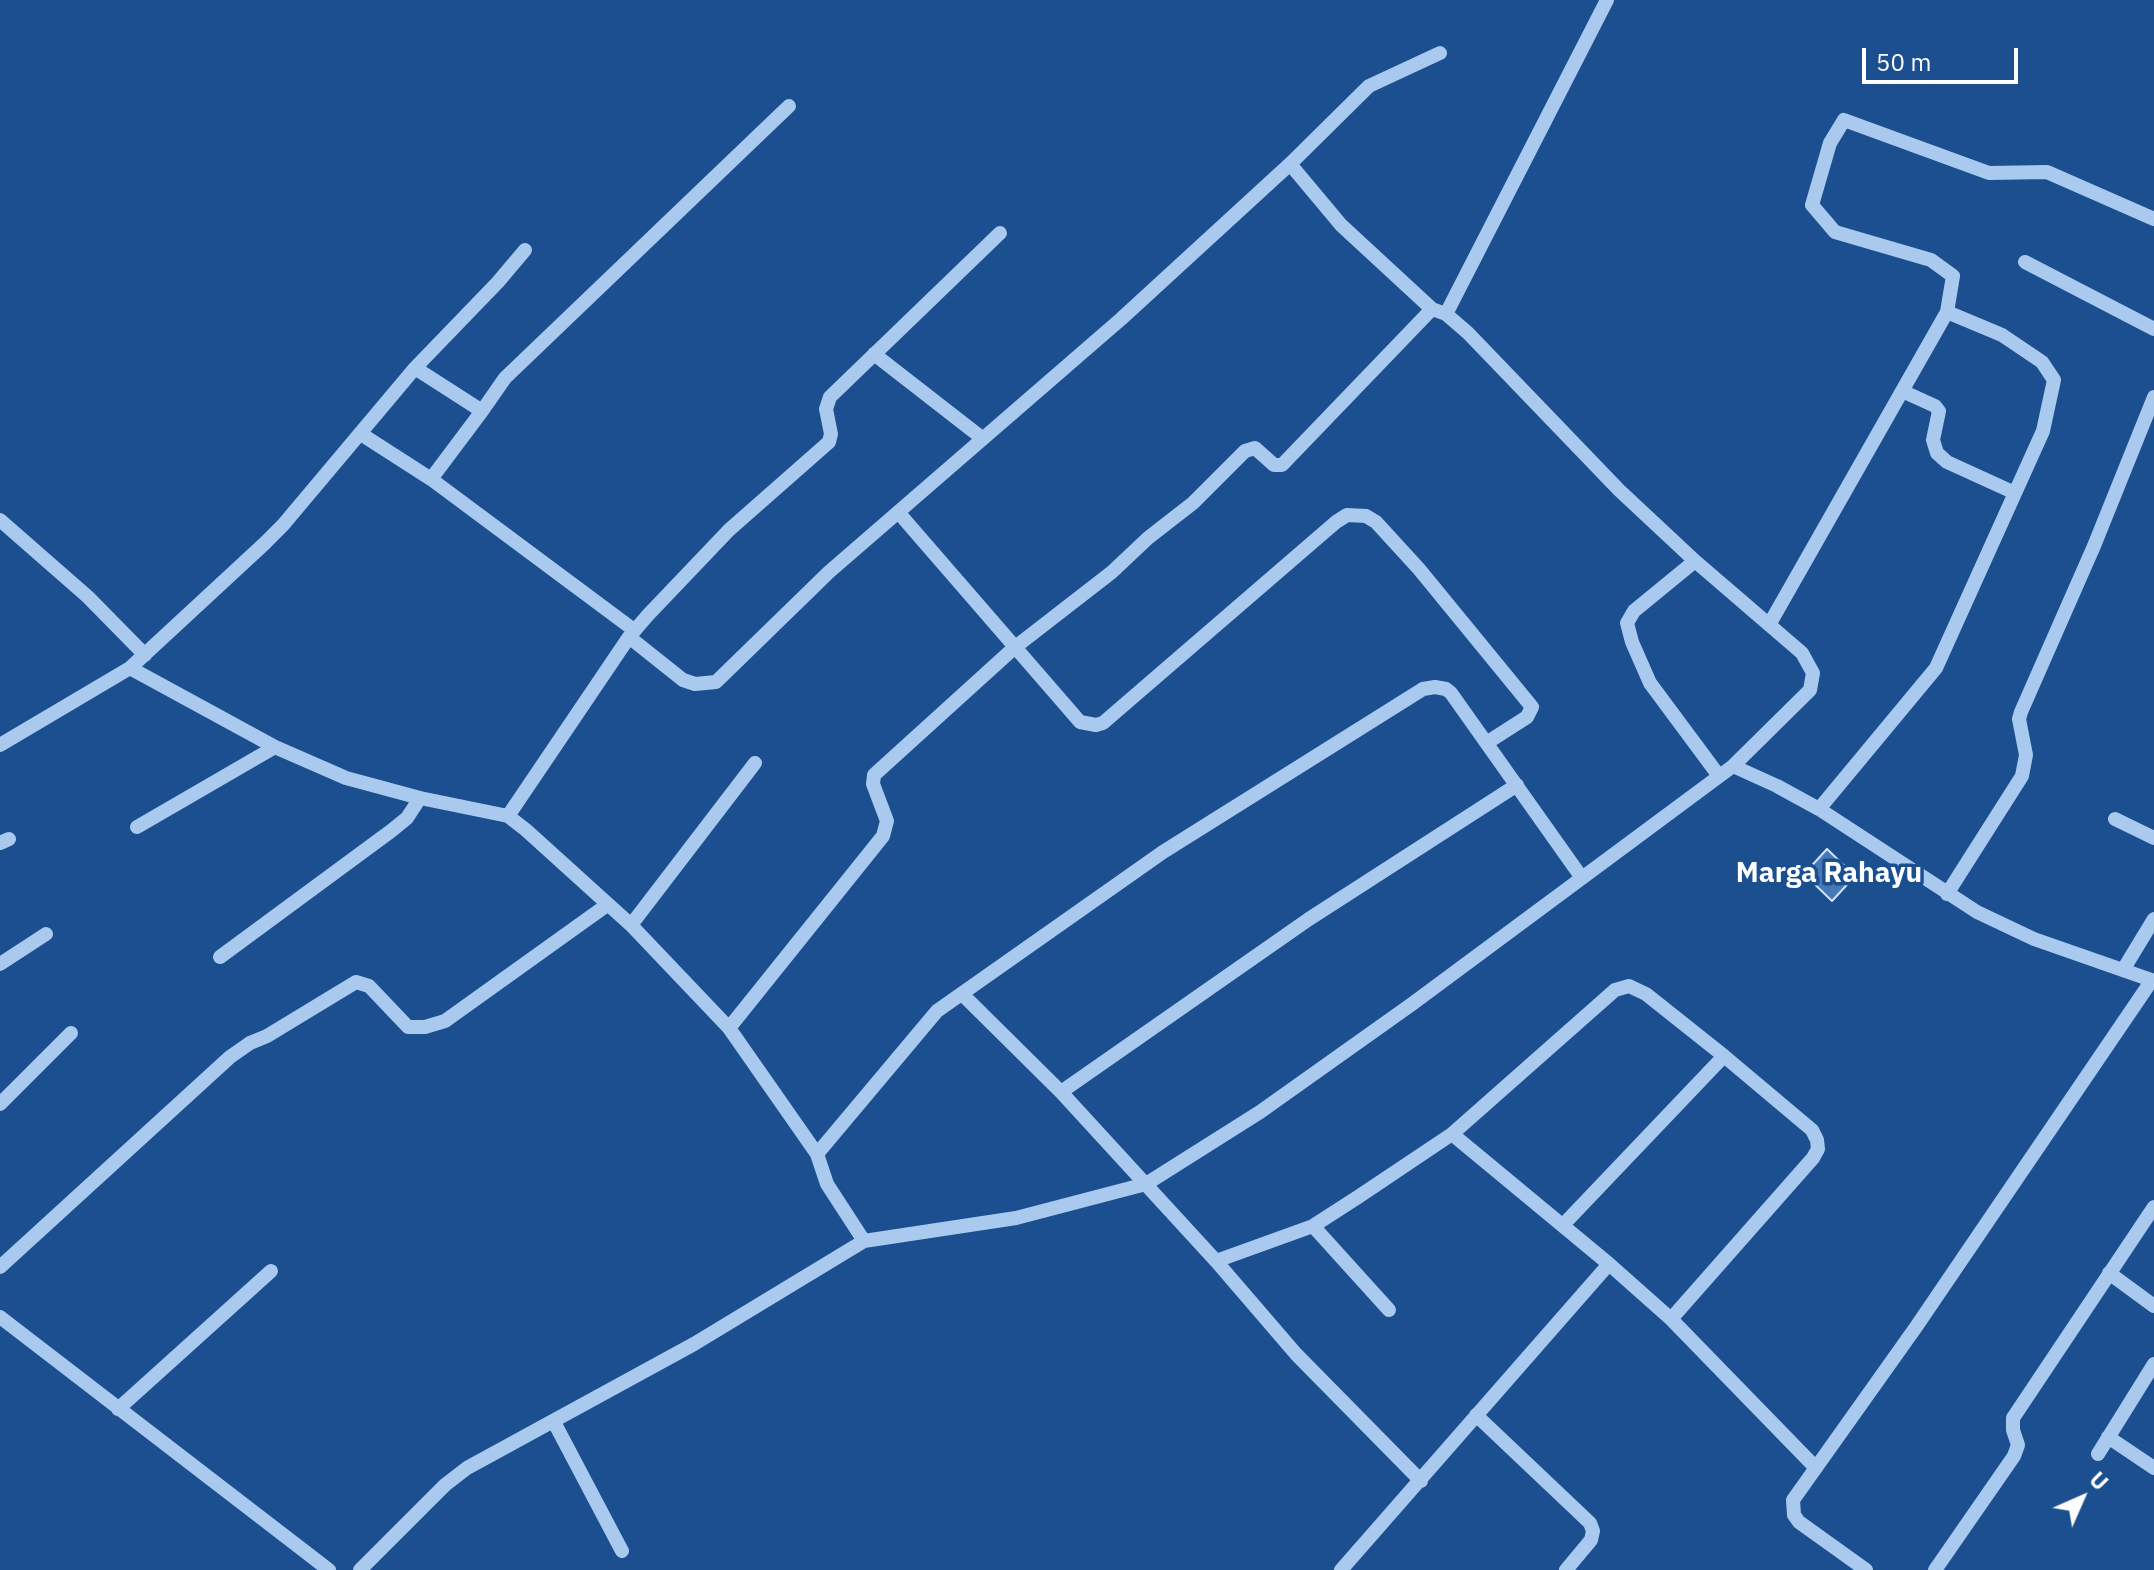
<!DOCTYPE html>
<html>
<head>
<meta charset="utf-8">
<style>
	body { margin:0 }
	#map { position:relative; width:2154px; height:1570px; overflow:hidden; background:#1b4f8f; font-family:"IBM Plex Sans",sans-serif }
	canvas { display:block }
	.north { position:absolute; left:2042px; top:1458px; width:80px; height:80px; -webkit-text-stroke:6px #1b4f8f; paint-order:stroke; rotate:45deg; font-size:22px; font-weight:700; line-height:32px; text-align:center; color:#fff }
	.north::after { content:''; display:block; margin:auto; width:28px; height:36px; background:#fff; clip-path:polygon(50% 0,100% 100%,50% 72%,0 100%) }
	.scale { position:absolute; left:1862px; top:48px; width:156px; height:36px; box-sizing:border-box; border:4px solid #fff; border-top:0; padding-left:10px; font-size:24px; line-height:28px; white-space:nowrap; color:#fff; -webkit-text-stroke:6px #1b4f8f; paint-order:stroke }
</style>
</head>
<body>
<div id="map">
<canvas width="2154" height="1570"></canvas>
<div class="north">U</div>
<div class="scale">50 m</div>
</div>
<script>
const ctx = document.querySelector('canvas').getContext('2d');
ctx.lineJoin = 'round';
function fill(path, color) { ctx.fillStyle = color; ctx.fill(path, 'evenodd'); }
const toPath = rows => new Path2D(rows.map(r => 'M' + r).join(''));
function stroke(path, color, width, dash) { ctx.strokeStyle = color; ctx.lineWidth = width; ctx.lineCap = dash ? 'butt' : 'round'; ctx.setLineDash(dash || []); ctx.stroke(path); }
function write(font, color, halo, rows, align = 'center') {
  ctx.font = font + ' "IBM Plex Sans",sans-serif'; ctx.lineWidth = 7; ctx.setLineDash([]); ctx.textBaseline = 'middle'; ctx.strokeStyle = halo; ctx.fillStyle = color; for (const [text, x, y, turn = 0] of rows) {
    ctx.save(); ctx.translate(x, y); ctx.rotate((+turn || 0) * Math.PI / 180); ctx.textAlign = isNaN(turn) ? turn : align; if (halo) ctx.strokeText(text, 0, 0); ctx.fillText(text, 0, 0); ctx.restore();
  }
}
const building = toPath([
	[1827,849,1855,876,1832,901,1804,874,1827,849]
]);
fill(building, '#4478b7');
stroke(building, '#cfe3fa', 2);
stroke(toPath([
	[1290,164,1341,225,1432,309,1446,314,1468,333,1619,490,1695,561,1802,653,1813,673,1810,690,1733,766],
	[2025,262,2154,329],
	[1446,314,1607,0],
	[874,354,982,438],
	[415,368,482,411,505,378,789,106],
	[1902,391,1935,406,1939,411,1933,440,1937,453,1947,462,2015,493],
	[361,434,431,479,634,630],
	[431,479,482,411],
	[898,512,1080,722,1096,725,1103,723,1336,522,1347,515,1366,516,1376,522,1419,569,1532,707,1527,717,1488,742],
	[0,520,88,597,145,655],
	[1695,561,1634,611,1627,623,1632,642,1650,683,1719,776],
	[1769,625,1947,312,1953,276,1931,260,1835,232,1812,205,1830,143,1844,120,1989,173,2047,172,2154,219],
	[629,637,683,680,695,684,716,682,829,572,1121,319,1290,164,1369,86,1440,53],
	[130,668,275,747,346,778,420,798,508,816,526,830,631,925,729,1028,817,1154,827,1184,864,1241],
	[0,745,130,668,264,544,283,525,415,368,498,282,525,250],
	[1819,809,1936,668,2043,431,2054,380,2042,362,2002,335,1947,312],
	[508,816,629,637,648,615,729,530,829,442,831,434,826,409,830,397,1000,233],
	[2115,819,2154,838],
	[137,827,275,747],
	[0,843,9,839],
	[1947,894,2022,776,2026,755,2019,719,2021,712,2094,546,2154,397],
	[631,925,755,763],
	[220,957,391,831,407,818,420,798],
	[0,964,46,934],
	[2123,970,2154,919],
	[963,995,1061,1092,1216,1261,1296,1354,1421,1481],
	[729,1028,883,836,887,821,873,784,874,775,1014,648,1112,572,1148,538,1193,503,1245,451,1255,448,1274,465,1282,465,1432,309],
	[1061,1092,1309,919,1517,785],
	[0,1104,71,1033],
	[1452,1134,1609,1264,1671,1319,1816,1468],
	[817,1154,937,1011,1163,852,1423,689,1435,687,1446,689,1451,693,1582,878],
	[1563,1225,1724,1056],
	[1313,1226,1389,1310],
	[1216,1261,1313,1226,1358,1197,1452,1134,1615,990,1629,986,1646,994,1724,1056,1812,1130,1817,1140,1818,1149,1813,1158,1671,1319],
	[0,1267,230,1057,250,1043,267,1036,356,982,369,986,408,1027,425,1027,445,1021,607,905],
	[2109,1273,2154,1306],
	[0,1317,329,1570],
	[118,1409,271,1271],
	[1476,1415,1590,1523,1593,1531,1591,1540,1566,1570],
	[554,1422,622,1551],
	[2108,1437,2154,1468],
	[2098,1454,2154,1364],
	[360,1570,445,1485,467,1468,694,1344,864,1241,1016,1218,1146,1184,1260,1112,1412,1004,1733,766,1777,786,1819,809,1977,912,2034,939,2154,981],
	[1341,1570,1609,1264],
	[1866,1570,1799,1522,1794,1515,1793,1500,1916,1327,2152,980],
	[1935,1570,2014,1456,2018,1445,2013,1430,2013,1418,2154,1207]
]), '#a9c9ee', 14);
write('bold 28px', '#fff', '#1b4f8f', [
	["Marga Rahayu",1829,874]
]);
</script>
</body>
</html>
